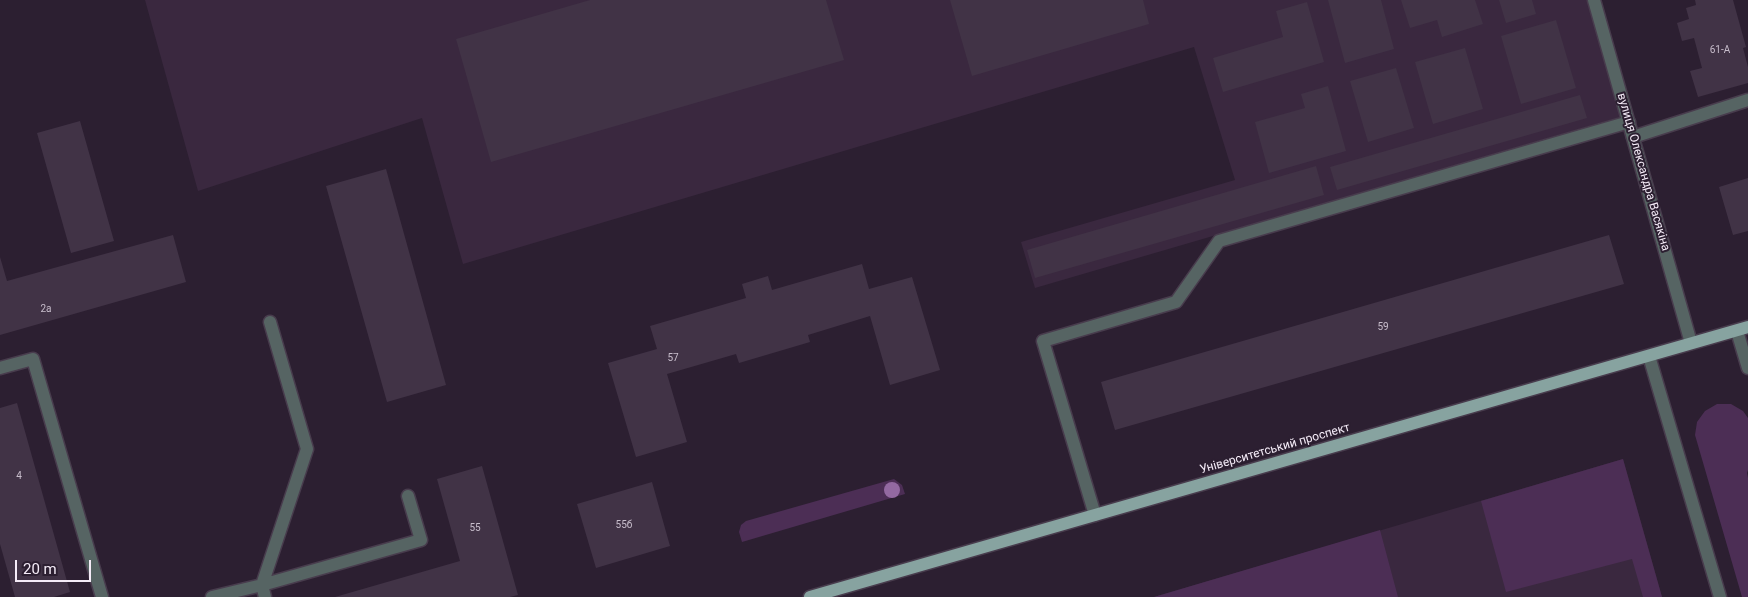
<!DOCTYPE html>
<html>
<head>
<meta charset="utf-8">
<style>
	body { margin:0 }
	#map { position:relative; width:1748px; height:597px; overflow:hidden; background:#2c1f31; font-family:Roboto,sans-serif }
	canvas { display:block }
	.scale { position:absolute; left:15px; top:560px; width:76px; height:22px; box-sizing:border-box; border:2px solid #f4ebf7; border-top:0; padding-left:6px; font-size:15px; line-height:18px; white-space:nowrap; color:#f4ebf7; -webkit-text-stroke:4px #2c1f31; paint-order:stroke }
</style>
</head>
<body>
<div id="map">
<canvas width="1748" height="597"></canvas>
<div class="scale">20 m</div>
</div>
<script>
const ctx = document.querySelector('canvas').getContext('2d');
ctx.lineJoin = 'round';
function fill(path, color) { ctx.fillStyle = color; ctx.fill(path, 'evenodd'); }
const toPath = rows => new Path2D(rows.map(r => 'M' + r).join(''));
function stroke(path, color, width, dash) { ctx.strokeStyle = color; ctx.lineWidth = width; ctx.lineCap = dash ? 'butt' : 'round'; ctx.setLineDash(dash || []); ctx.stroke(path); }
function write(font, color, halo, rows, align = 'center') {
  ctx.font = font + ' Roboto,sans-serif'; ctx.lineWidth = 4; ctx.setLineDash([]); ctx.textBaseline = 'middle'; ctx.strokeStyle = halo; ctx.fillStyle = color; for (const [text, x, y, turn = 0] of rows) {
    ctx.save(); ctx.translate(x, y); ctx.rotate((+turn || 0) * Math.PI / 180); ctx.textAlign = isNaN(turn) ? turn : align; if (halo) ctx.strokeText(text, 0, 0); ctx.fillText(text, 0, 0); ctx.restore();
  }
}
fill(toPath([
	[145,0,1594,0,1627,115,1035,288,1021,242,1235,180,1194,47,463,264,422,118,198,191],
	[1623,459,1662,597,1154,597]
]), '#3a283f');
fill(toPath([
	[1717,404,1731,404,1743,411,1748,418,1748,470,1747,473,1748,478,1748,597,1742,597,1695,435,1697,422,1705,411],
	[1623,459,1662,597,1643,597,1632,559,1506,592,1481,501],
	[894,479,902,485,905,494,742,542,739,532,741,525,746,521],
	[1380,530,1398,597,1154,597]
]), '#4c2e55');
fill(toPath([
	[590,0,826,0,844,60,491,162,456,39],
	[950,0,1143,0,1149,24,972,76],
	[1328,0,1381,0,1394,49,1345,63],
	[1401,0,1475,0,1483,24,1442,37,1437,20,1410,28],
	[1499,0,1532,0,1536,14,1506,23],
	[1695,0,1733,0,1746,47,1743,48,1748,67,1748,83,1698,97,1690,71,1702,68,1694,38,1682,41,1677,23,1689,19,1686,8,1696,5],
	[1307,2,1324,62,1223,92,1213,58,1283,37,1276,11],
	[1556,20,1576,88,1521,104,1501,36],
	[1465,48,1483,109,1433,124,1415,62],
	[1396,68,1414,128,1368,142,1350,81],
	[1328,86,1346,151,1269,173,1255,122,1305,108,1301,94],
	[1580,95,1587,118,1337,190,1330,167],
	[80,121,114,241,71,253,37,133],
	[1316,166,1324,195,1035,278,1027,250],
	[386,169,446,385,387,402,326,186],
	[1748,178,1748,231,1733,235,1719,187],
	[173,235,186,282,0,335,0,257,7,281],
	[1609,235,1624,284,1115,430,1101,382],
	[862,264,869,289,912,277,940,370,890,385,870,316,808,335,810,342,739,363,736,354,667,374,687,442,636,457,608,363,657,349,650,326,746,298,742,284,768,276,772,290],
	[17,403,70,592,54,597,15,597,0,544,0,408],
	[482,466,518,595,510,597,335,597,460,561,437,479],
	[652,482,670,546,596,568,577,504]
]), '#413346');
const service = toPath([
	[1633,137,1748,100],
	[0,368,33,359,102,597],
	[1095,515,1043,341,1176,302,1219,241,1629,122],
	[212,597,262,585,307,449,270,322],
	[265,597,262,585,421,540,408,496]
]);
const tertiary = toPath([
	[1594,0,1691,343],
	[1737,331,1748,368],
	[1649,356,1720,597]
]);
const primary = toPath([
	[810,597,1748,327]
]);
stroke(service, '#483c4d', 15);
stroke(tertiary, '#483c4d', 15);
stroke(primary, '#483c4d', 15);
stroke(service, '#566463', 12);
stroke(tertiary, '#566463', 12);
stroke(primary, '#87a3a0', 12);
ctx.fillStyle = '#9369a1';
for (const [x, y] of [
	[892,490]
]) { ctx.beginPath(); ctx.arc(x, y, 8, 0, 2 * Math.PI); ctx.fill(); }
write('10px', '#c7bdcb', null, [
	["61-А",1720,50],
	["2а",46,309],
	["59",1383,327],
	["57",673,358],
	["4",19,476],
	["55б",624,525],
	["55",475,528]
]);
write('12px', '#f4ebf7', '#2c1f31', [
	["вулиця Олександра Васякіна",1643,172,74],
	["Університетський проспект",1275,449,-16]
]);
</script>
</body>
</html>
